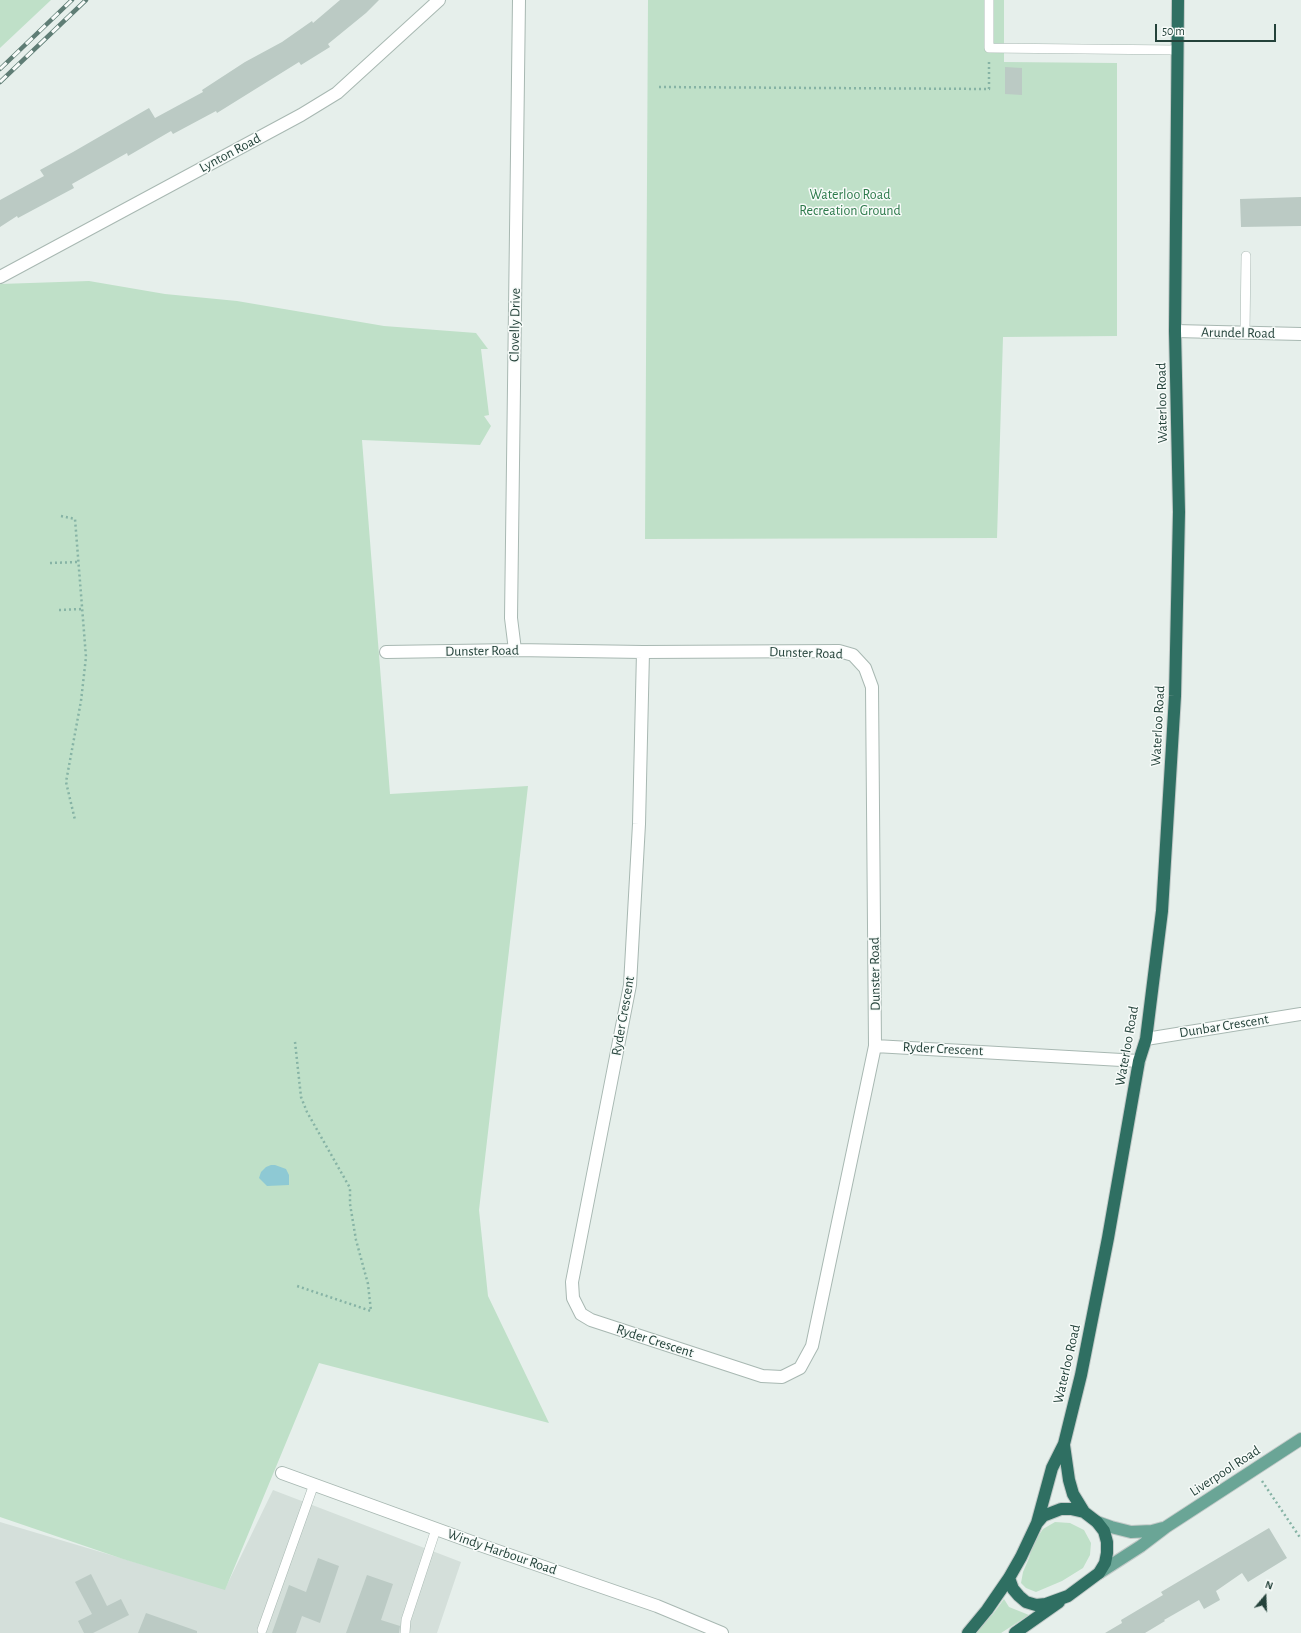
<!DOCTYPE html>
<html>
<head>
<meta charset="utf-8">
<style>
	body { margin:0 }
	#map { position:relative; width:1301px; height:1633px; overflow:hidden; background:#e6efeb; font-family:"Alegreya Sans",sans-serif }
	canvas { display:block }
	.north { position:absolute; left:1245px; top:1577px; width:40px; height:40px; -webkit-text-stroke:3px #f7fbf9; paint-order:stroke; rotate:19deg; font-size:11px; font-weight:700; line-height:16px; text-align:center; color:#24423a }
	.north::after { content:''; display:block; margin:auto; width:14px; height:18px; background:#24423a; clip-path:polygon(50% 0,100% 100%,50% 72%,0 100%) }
	.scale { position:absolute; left:1155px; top:24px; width:121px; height:18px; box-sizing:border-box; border:2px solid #24423a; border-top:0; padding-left:5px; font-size:12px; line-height:14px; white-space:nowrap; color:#24423a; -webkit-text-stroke:3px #f7fbf9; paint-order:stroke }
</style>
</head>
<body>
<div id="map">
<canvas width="1301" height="1633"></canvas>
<div class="north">N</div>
<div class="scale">50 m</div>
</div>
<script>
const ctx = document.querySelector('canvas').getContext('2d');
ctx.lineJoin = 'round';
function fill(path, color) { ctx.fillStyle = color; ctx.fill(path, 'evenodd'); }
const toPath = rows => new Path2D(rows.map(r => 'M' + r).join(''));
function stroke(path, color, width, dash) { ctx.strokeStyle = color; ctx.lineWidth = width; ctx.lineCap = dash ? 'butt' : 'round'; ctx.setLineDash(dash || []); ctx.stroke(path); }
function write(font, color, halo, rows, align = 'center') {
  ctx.font = font + ' "Alegreya Sans",sans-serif'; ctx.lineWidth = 3; ctx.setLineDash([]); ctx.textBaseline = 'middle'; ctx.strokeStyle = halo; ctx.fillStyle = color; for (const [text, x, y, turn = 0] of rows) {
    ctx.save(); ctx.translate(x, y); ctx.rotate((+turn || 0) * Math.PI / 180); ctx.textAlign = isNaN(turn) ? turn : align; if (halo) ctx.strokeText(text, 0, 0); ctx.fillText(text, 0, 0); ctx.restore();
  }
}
fill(toPath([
	[273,1490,461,1562,437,1633,0,1633,0,1522,225,1589]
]), '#d4dfda');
fill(toPath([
	[0,0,51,0,0,48],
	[648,0,1004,0,1004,62,1117,63,1117,336,1003,337,997,538,645,539],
	[89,281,165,294,237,301,384,326,476,333,488,349,481,349,489,415,484,416,491,426,480,445,362,440,390,794,528,786,479,1210,488,1296,549,1423,319,1363,225,1590,123,1559,0,1517,0,284],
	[1055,1522,1070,1523,1084,1530,1091,1543,1090,1555,1083,1568,1062,1581,1036,1592,1026,1588,1021,1583,1023,1572,1029,1558,1033,1544,1043,1529],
	[1004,1599,1009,1607,1029,1615,1001,1633,974,1633,993,1614]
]), '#bfe0c8');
fill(toPath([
	[271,1165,275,1165,286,1169,289,1175,289,1185,267,1186,259,1178,261,1172,266,1167]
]), '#8ec9d4');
fill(toPath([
	[340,0,379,0,366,13,328,44,330,47,301,65,299,62,217,113,216,111,173,134,171,131,128,156,127,153,72,184,74,188,18,218,17,216,0,227,0,200,44,176,40,170,73,152,149,108,155,118,203,92,202,90,245,62,282,42,312,21,313,23],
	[1005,67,1022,68,1022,95,1005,94],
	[1301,197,1301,226,1241,227,1240,199],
	[1269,1528,1287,1558,1248,1582,1242,1573,1216,1591,1220,1600,1204,1609,1199,1600,1164,1620,1165,1621,1145,1633,1105,1633,1122,1623,1121,1620,1163,1595,1161,1592],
	[318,1558,339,1566,320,1623,302,1616,296,1633,272,1633,289,1585,306,1592],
	[91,1574,107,1606,121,1599,129,1615,93,1633,84,1633,78,1621,92,1614,75,1582],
	[367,1575,393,1584,381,1620,400,1626,399,1633,346,1633],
	[146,1613,197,1631,197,1633,138,1633]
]), '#bbcac4');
const lane = toPath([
	[989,0,989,48,1178,50],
	[1245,333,1246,256],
	[262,1630,314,1484],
	[405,1633,406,1620,436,1529]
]);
const street = toPath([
	[0,277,301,115,337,93,439,0],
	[1175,331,1301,334],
	[515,650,511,618,519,0],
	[386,652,515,650,643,652,839,651,853,655,865,668,872,687,875,1046,812,1346,800,1368,782,1377,762,1376,591,1320,581,1314,573,1298,572,1282,630,985,639,824,643,652],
	[1146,1039,1301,1014],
	[875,1046,1139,1061],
	[282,1473,483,1546,657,1606,722,1633]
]);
const primary = toPath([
	[1097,1522,1111,1527,1131,1532,1152,1531,1163,1528],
	[1099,1573,1141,1546,1166,1527,1301,1439]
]);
const highway = toPath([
	[1064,1445,1069,1480,1073,1494,1084,1512],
	[1037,1523,1052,1468,1064,1444,1081,1375,1108,1238,1139,1061,1146,1039,1162,911,1175,696,1179,512,1175,331,1178,0],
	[968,1633,987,1610,1009,1578,1021,1557,1037,1523,1043,1516,1061,1509,1071,1509,1084,1512,1097,1522,1104,1531,1107,1542,1107,1553,1105,1563,1099,1573,1068,1596,1046,1604,1036,1605,1026,1602,1019,1596,1013,1589,1009,1578],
	[1015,1633,1059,1602]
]);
stroke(lane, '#a8b8b2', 10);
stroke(street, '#a8b8b2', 14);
stroke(primary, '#c2cac8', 14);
stroke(highway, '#c2cac8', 14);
stroke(toPath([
	[659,87,989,89,989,60],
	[61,516,75,519,86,657,81,701,66,782,75,820],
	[50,563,78,562],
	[59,610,82,609],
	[295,1042,301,1097,307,1112,350,1188,350,1204,356,1240,368,1284,371,1311,297,1286],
	[1262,1481,1301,1539]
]), '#86b3a5', 2.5, [2, 3]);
stroke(lane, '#fff', 9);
stroke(street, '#fff', 12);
stroke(primary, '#6aa596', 12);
stroke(highway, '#2f6f62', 12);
const rail = toPath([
	[0,69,72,0],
	[0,82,86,0]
]);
stroke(rail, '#5f7d75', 4.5);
stroke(rail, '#f7fbf9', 3, [9]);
write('14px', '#24423a', '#f7fbf9', [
	["Lynton Road",230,153,-28],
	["Clovelly Drive",515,325,-89],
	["Arundel Road",1238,333,1],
	["Waterloo Road",1162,403,-91],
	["Dunster Road",482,651,-1],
	["Dunster Road",806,653,2],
	["Waterloo Road",1158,726,-87],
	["Dunster Road",875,974,-91],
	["Ryder Crescent",623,1016,-80],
	["Dunbar Crescent",1224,1026,-9],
	["Waterloo Road",1127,1046,-80],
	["Ryder Crescent",943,1049,3],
	["Ryder Crescent",655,1341,18],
	["Waterloo Road",1067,1364,-77],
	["Liverpool Road",1225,1471,-33],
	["Windy Harbour Road",502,1552,19]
]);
write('14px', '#2d7a4b', '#f7fbf9', [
	["Waterloo Road",850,195],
	["Recreation Ground",850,211]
]);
</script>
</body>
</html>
